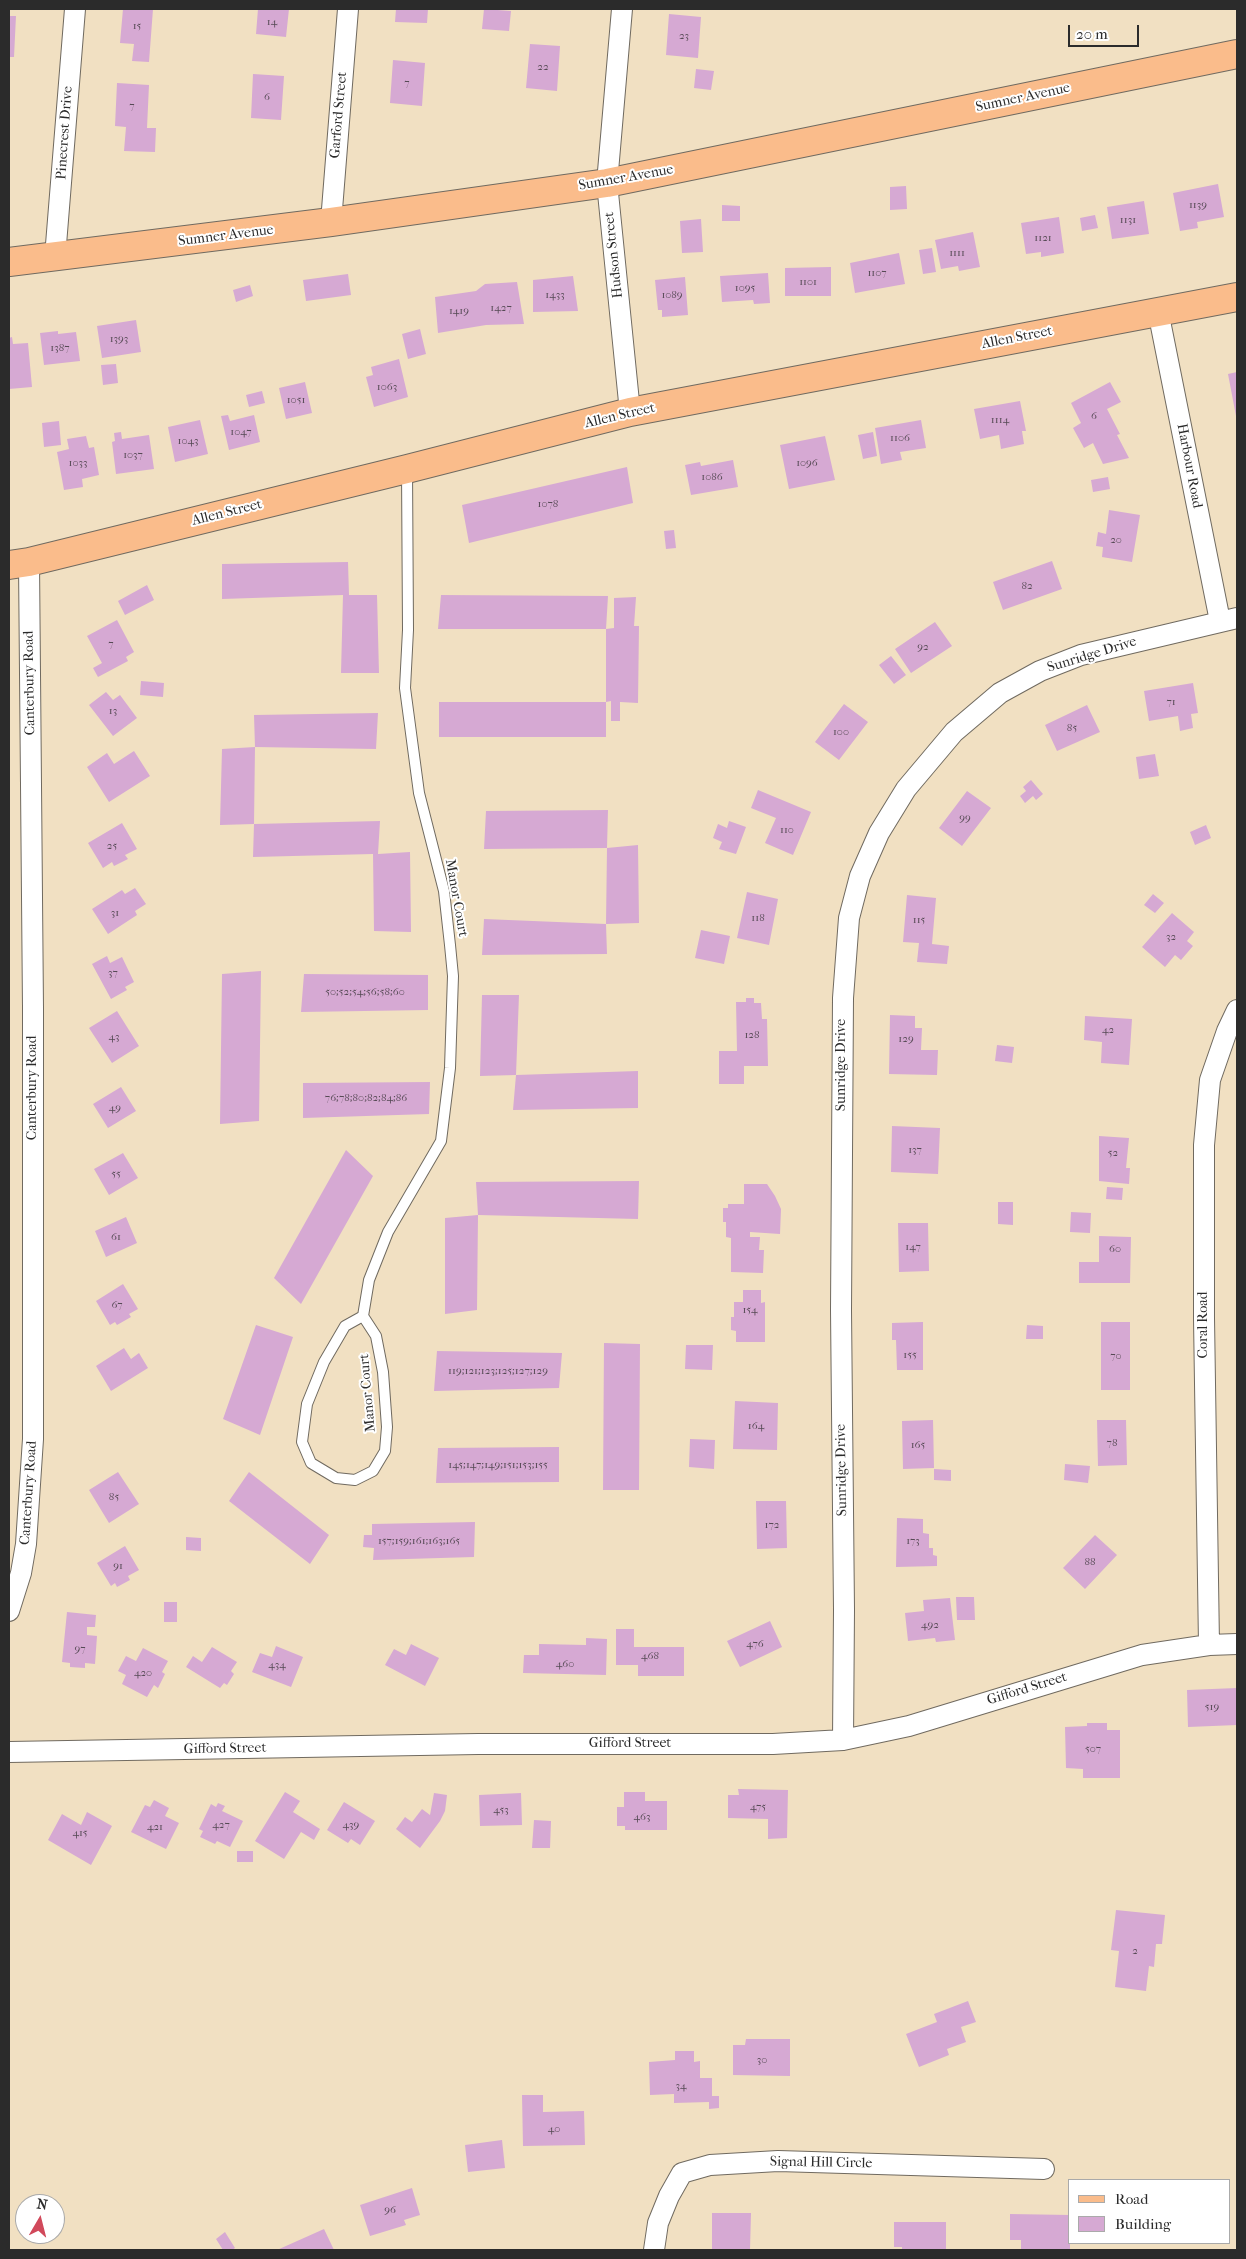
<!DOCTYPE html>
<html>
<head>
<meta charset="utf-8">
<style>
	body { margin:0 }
	#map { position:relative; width:1246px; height:2259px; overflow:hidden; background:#f1e0c2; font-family:"IM FELL French Canon",serif }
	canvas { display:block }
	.frame { position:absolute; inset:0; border:10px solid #2b2b2b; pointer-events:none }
	.legend { position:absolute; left:1068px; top:2179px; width:162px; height:65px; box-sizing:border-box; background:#fff; border:1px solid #aaa; margin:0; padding:6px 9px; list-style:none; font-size:15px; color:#2b2b2b }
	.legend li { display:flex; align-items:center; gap:10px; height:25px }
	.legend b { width:25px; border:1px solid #aaa }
	.north { position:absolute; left:15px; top:2194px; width:50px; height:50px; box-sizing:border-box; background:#fff; border:1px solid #aaa; border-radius:50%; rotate:8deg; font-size:14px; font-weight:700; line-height:20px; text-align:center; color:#2b2b2b }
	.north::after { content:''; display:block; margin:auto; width:18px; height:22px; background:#d1495b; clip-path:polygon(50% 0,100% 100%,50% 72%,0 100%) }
	.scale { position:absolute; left:1068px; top:25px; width:71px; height:22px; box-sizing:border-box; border:2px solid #2b2b2b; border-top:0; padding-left:6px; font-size:15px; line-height:18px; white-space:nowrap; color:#2b2b2b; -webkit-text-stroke:4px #fff; paint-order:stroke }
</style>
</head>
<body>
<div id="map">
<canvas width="1246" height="2259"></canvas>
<div class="frame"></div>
<ul class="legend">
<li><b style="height:6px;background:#fabc8b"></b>Road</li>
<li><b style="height:14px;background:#d6a9d3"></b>Building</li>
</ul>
<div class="north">N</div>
<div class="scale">20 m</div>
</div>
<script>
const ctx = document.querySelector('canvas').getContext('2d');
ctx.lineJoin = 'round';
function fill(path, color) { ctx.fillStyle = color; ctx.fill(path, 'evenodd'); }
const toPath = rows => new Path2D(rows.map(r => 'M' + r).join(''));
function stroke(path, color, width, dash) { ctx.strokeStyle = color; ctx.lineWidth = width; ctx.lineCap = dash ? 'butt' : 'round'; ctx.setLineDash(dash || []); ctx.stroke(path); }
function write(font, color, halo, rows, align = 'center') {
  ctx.font = font + ' "IM FELL French Canon",serif'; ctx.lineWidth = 4; ctx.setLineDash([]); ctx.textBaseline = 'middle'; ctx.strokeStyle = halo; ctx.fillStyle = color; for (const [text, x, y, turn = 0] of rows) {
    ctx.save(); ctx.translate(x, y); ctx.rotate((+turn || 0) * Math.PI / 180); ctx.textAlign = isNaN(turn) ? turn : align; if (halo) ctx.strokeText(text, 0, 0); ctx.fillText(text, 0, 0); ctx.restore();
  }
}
fill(toPath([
	[123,9,153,9,149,62,132,61,134,44,120,43],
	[258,9,289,9,286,37,256,34],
	[396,9,428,9,427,23,395,22],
	[484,9,511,11,509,31,482,29],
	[669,14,701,17,698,58,666,55],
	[9,16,16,16,14,57,9,57],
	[530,44,560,46,557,91,526,88],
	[393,60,425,63,422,106,390,103],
	[696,69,714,71,711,90,694,88],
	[253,74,284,76,281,120,251,118],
	[117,83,149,85,147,128,156,128,155,152,124,151,126,127,115,126],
	[1218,184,1224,217,1197,222,1198,228,1180,231,1173,193],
	[906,186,907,209,890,210,890,187],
	[1144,201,1149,234,1112,239,1107,207],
	[722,205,740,206,740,221,722,221],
	[1095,215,1098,228,1082,231,1080,218],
	[1059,217,1064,253,1041,257,1041,252,1026,254,1021,223],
	[701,219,703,252,682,253,680,221],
	[973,232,980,267,959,271,958,266,941,269,935,240],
	[932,248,936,272,923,274,919,250],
	[899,253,905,284,855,293,850,263],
	[831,267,831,296,785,296,785,268],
	[768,273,770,303,754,304,753,300,722,302,720,276],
	[348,274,351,295,306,301,303,280],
	[573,276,578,311,533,312,533,280],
	[685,277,688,315,662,317,662,310,658,310,655,280],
	[517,282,524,324,486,325,438,333,435,297,476,291,485,284],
	[250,285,253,296,236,302,233,290],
	[136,320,141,352,102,358,97,326],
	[420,329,426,354,408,359,402,334],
	[58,331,58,334,76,332,80,361,44,365,40,333],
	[12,337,13,344,28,343,32,387,9,389,9,338],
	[399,359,408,397,374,407,366,377,373,375,371,367],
	[116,364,118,383,103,385,101,365],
	[1237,372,1237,416,1236,416,1228,374],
	[305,382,312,413,286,419,279,388],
	[1110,382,1121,402,1107,409,1120,434,1117,435,1129,458,1103,464,1093,443,1084,448,1073,428,1081,423,1071,403],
	[262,391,265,403,249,407,246,395],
	[1020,401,1026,431,1022,431,1024,444,1001,449,999,435,980,439,974,409],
	[228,415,230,421,254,415,260,442,229,450,221,416],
	[200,420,208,454,175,462,168,427],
	[921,420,926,448,900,452,902,460,881,464,875,428],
	[59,421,61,445,44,447,42,423],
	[121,432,122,439,149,435,154,469,116,474,112,442,115,441,114,433],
	[873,432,877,456,863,459,858,435],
	[86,436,89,448,94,447,99,475,82,479,83,487,64,490,57,452,69,449,67,439],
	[825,436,835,480,789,489,780,445],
	[733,460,738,487,691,495,685,465,700,462,701,466],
	[627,467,633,503,469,543,462,505],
	[1108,477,1110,489,1093,492,1091,480],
	[1109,510,1140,515,1132,562,1102,557,1103,547,1096,546,1098,532,1106,534],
	[674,530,676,548,666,549,664,531],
	[1052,561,1062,589,1003,610,993,582],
	[348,562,349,595,377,595,379,673,341,673,343,595,222,599,222,564],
	[147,585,154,600,125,615,118,601],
	[441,595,608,596,606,629,614,628,614,598,636,597,634,626,639,626,638,703,620,702,620,721,611,721,611,701,606,702,606,629,438,629],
	[117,620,134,652,126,657,128,661,98,677,93,668,102,663,87,636],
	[935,622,952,646,911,673,895,649],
	[891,656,906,675,894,684,879,665],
	[141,681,164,683,163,697,140,695],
	[1193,683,1198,713,1191,714,1193,728,1180,731,1178,716,1149,721,1144,691],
	[106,692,113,700,120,695,137,718,113,736,89,705],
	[439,702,606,702,606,737,439,737],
	[844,704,868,722,839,760,815,742],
	[1087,705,1100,732,1057,751,1045,725],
	[378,713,376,749,255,747,254,715],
	[255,747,254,824,380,821,378,854,410,852,411,932,374,931,373,854,253,857,254,824,220,825,222,749],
	[134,751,150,776,109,802,87,767,107,753,114,764],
	[1155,754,1159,776,1139,779,1136,757],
	[1031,780,1043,794,1036,800,1033,796,1025,803,1020,796,1026,791,1023,787],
	[758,790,811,812,793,855,765,843,776,818,751,808],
	[967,791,991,808,962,846,939,828],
	[608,810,607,848,484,849,486,811],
	[729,821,746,827,736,854,719,849,722,842,713,838,718,824,727,828],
	[122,823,137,849,125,855,128,859,114,866,112,862,103,868,88,843],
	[1206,825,1211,838,1195,845,1190,832],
	[638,845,639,923,606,924,607,848],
	[135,888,146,904,135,911,137,915,108,934,92,909,122,890,125,894],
	[747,892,778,899,769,945,737,938],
	[1153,894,1164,903,1155,913,1144,905],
	[907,895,936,898,932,944,949,946,947,964,917,962,919,943,903,942],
	[1172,913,1194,932,1187,941,1193,946,1181,960,1175,955,1165,967,1142,947],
	[484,919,606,924,607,954,482,955],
	[701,930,730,936,724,964,695,958],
	[107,956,110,963,122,957,134,982,125,987,127,990,111,999,92,964],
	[261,971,259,1121,220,1124,222,974],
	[304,974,428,975,428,1010,301,1012],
	[482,995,519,995,516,1075,638,1071,638,1108,513,1110,516,1075,480,1076],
	[746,998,754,998,754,1003,761,1003,762,1019,767,1019,768,1066,744,1066,744,1084,719,1084,719,1051,737,1051,736,1002,746,1002],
	[117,1011,139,1046,112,1063,89,1028],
	[890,1015,915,1016,915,1028,922,1028,921,1050,938,1050,937,1075,889,1074],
	[1085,1016,1132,1019,1129,1065,1101,1063,1102,1042,1084,1040],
	[997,1045,1014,1047,1012,1063,995,1061],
	[430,1082,429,1114,303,1118,303,1083],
	[121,1087,136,1111,108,1128,93,1104],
	[892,1126,940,1128,938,1174,891,1172],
	[1099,1136,1129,1138,1126,1168,1130,1168,1129,1184,1099,1181],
	[346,1150,373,1176,301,1304,274,1278],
	[123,1153,138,1178,109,1195,94,1169],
	[639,1181,638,1219,478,1215,476,1182],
	[744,1184,767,1184,775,1196,781,1209,780,1234,750,1232,750,1237,760,1237,759,1250,764,1250,763,1273,731,1272,731,1238,726,1237,726,1222,723,1222,723,1208,728,1208,728,1204,744,1204],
	[1107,1187,1123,1188,1122,1200,1106,1199],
	[998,1202,1013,1202,1013,1225,998,1224],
	[1071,1212,1091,1213,1090,1233,1070,1232],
	[478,1215,477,1310,445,1314,445,1218],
	[126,1217,137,1243,106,1257,95,1231],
	[898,1223,928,1223,929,1271,899,1272],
	[1099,1236,1131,1237,1130,1283,1079,1283,1079,1262,1099,1262],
	[123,1284,138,1309,129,1314,131,1317,117,1325,115,1322,110,1325,96,1301],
	[743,1290,761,1290,761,1303,765,1302,765,1342,736,1342,736,1331,731,1330,731,1317,734,1317,734,1302,743,1302],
	[923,1322,923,1370,897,1370,896,1340,892,1340,892,1323],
	[1101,1322,1130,1322,1130,1390,1101,1390],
	[256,1325,293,1337,260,1435,223,1419],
	[1027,1325,1043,1326,1043,1339,1026,1339],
	[604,1343,640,1344,639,1490,603,1490],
	[686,1345,713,1345,712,1370,685,1369],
	[124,1348,131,1359,139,1353,148,1368,111,1391,96,1366],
	[437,1351,562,1353,559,1388,434,1391],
	[735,1401,778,1403,777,1450,733,1449],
	[933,1420,934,1468,903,1469,902,1421],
	[1097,1420,1126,1420,1127,1465,1098,1466],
	[690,1439,715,1440,714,1469,689,1467],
	[559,1447,559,1482,436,1483,438,1448],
	[1065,1464,1090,1466,1088,1483,1064,1480],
	[934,1469,951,1470,951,1481,934,1480],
	[118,1472,139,1504,109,1523,89,1490],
	[249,1472,329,1535,310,1564,229,1501],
	[756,1501,786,1501,787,1548,757,1549],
	[897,1518,923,1519,923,1533,929,1534,929,1548,933,1548,933,1555,937,1556,937,1566,896,1567],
	[475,1522,474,1557,373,1560,374,1548,363,1547,364,1535,372,1535,372,1524],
	[1095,1535,1117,1555,1085,1589,1063,1568],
	[186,1537,201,1538,201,1551,186,1550],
	[125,1546,139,1570,128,1576,130,1580,117,1587,115,1583,111,1586,97,1563],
	[956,1597,974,1597,975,1620,957,1620],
	[950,1598,955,1640,936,1642,935,1638,908,1641,905,1613,924,1611,923,1600],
	[164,1602,177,1602,177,1622,164,1622],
	[67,1612,96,1615,95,1627,87,1627,87,1635,97,1636,95,1664,85,1663,85,1668,70,1667,70,1663,62,1662],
	[770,1621,782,1647,740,1667,727,1641],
	[616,1629,634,1629,634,1647,684,1647,684,1676,638,1676,638,1665,616,1665],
	[586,1638,607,1639,606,1675,523,1673,524,1655,539,1655,539,1644,586,1645],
	[411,1644,439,1658,425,1686,385,1665,394,1649,406,1655],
	[276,1646,303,1657,291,1687,252,1672,260,1653,272,1657],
	[212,1647,237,1662,231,1671,234,1674,227,1685,224,1683,220,1688,186,1667,193,1656,202,1662],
	[143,1648,168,1661,162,1672,165,1674,158,1688,154,1685,147,1697,122,1684,126,1675,118,1671,126,1656,136,1661],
	[1237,1688,1237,1725,1188,1727,1187,1690],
	[1087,1723,1107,1723,1107,1730,1120,1730,1120,1778,1083,1778,1083,1769,1066,1768,1065,1727,1087,1726],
	[738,1789,788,1790,787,1838,768,1839,768,1819,728,1818,728,1795,739,1795],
	[285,1792,300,1801,293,1812,320,1829,314,1840,301,1832,284,1859,255,1841],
	[624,1792,645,1792,645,1801,667,1801,667,1830,625,1830,625,1826,617,1826,617,1807,624,1807],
	[434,1793,447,1795,445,1811,440,1821,420,1848,396,1829,405,1817,412,1822,422,1809,430,1815],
	[521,1793,522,1825,480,1826,479,1795],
	[154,1800,169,1808,165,1816,179,1823,166,1849,131,1832,145,1805,150,1807],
	[344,1802,375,1821,360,1845,351,1839,348,1843,327,1830],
	[218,1803,225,1806,222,1811,243,1821,230,1847,217,1841,215,1844,200,1837,203,1831,199,1829,211,1804,216,1807],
	[87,1812,112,1826,91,1865,48,1840,62,1814,81,1825],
	[534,1820,551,1821,550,1848,532,1848],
	[237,1851,253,1851,253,1862,237,1862],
	[1116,1910,1165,1915,1162,1944,1156,1944,1154,1967,1149,1966,1146,1991,1115,1987,1119,1951,1111,1950],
	[968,2001,976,2022,961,2027,966,2042,947,2049,949,2055,919,2067,906,2034,937,2022,934,2014],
	[746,2039,790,2039,790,2076,733,2075,733,2045,745,2045],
	[675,2051,694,2051,694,2062,700,2061,700,2078,712,2078,712,2096,719,2096,719,2108,709,2109,709,2102,674,2103,674,2094,650,2095,649,2062,675,2060],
	[522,2095,543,2095,543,2112,584,2111,585,2145,523,2146],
	[502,2140,505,2168,468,2172,465,2145],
	[412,2188,420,2215,404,2220,406,2225,370,2236,360,2205],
	[712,2213,751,2213,750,2250,712,2250],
	[1010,2214,1070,2215,1070,2250,1021,2250,1021,2240,1010,2240],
	[894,2222,946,2222,946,2250,902,2250,902,2247,894,2247],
	[324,2229,334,2250,277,2250],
	[225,2232,235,2248,232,2250,223,2250,216,2239]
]), '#d6a9d3');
const lane = toPath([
	[363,1316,376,1336,383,1372,387,1427,385,1451,373,1471,355,1480,336,1478,311,1463,302,1442,307,1404,324,1362,345,1326,363,1316,369,1280,388,1232,441,1141,450,1068,453,976,450,945,444,891,419,793,405,688,408,630,407,469]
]);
const street = toPath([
	[622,9,607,183,630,412],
	[331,222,348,9],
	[55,257,75,9],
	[1158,311,1220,621],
	[9,1611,21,1573,26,1544,33,1439,33,1008,29,562],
	[1209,1645,1204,1318,1204,1145,1210,1080,1227,1031,1237,1010],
	[843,1740,844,1610,841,1310,843,998,849,918,860,876,879,833,906,789,954,732,1000,693,1040,671,1081,655,1237,618],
	[9,1752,478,1744,773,1744,843,1740,909,1726,1142,1655,1209,1645,1237,1644],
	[654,2250,658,2223,669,2196,682,2173,710,2165,778,2161,1044,2169]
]);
const primary = toPath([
	[9,262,331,222,607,183,1237,54],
	[9,565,29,562,407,469,630,412,1237,297]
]);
stroke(lane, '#706a60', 12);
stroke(street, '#706a60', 22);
stroke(primary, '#706a60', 30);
stroke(lane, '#fff', 10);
stroke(street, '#fff', 20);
stroke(primary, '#fabc8b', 28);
write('11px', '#564a55', null, [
	["14",272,22],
	["15",137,26],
	["23",684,36],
	["22",543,67],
	["7",407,83],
	["6",267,97],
	["7",132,106],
	["1139",1198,205],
	["1131",1128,220],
	["1121",1043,238],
	["1111",957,253],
	["1107",877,273],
	["1101",808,282],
	["1095",745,288],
	["1433",555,295],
	["1089",672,295],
	["1427",501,308],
	["1419",459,311],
	["1393",119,339],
	["1387",60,348],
	["1063",387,387],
	["1051",296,400],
	["6",1094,416],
	["1114",1000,420],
	["1047",241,432],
	["1106",900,438],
	["1043",188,441],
	["1037",133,455],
	["1033",78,463],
	["1096",807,463],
	["1086",712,477],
	["1078",548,504],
	["20",1116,540],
	["82",1027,586],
	["7",111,644],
	["92",923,647],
	["71",1171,702],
	["13",113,711],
	["85",1072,728],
	["100",841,732],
	["99",965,818],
	["110",787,830],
	["25",112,846],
	["31",115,913],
	["118",758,918],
	["115",919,920],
	["32",1171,937],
	["37",113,973],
	["50;52;54;56;58;60",365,992],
	["42",1108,1030],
	["128",752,1035],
	["43",114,1037],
	["129",906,1039],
	["76;78;80;82;84;86",366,1098],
	["49",115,1108],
	["137",915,1150],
	["52",1113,1153],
	["55",116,1174],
	["61",116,1237],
	["147",913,1247],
	["60",1115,1249],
	["67",117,1305],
	["154",750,1310],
	["155",910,1355],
	["70",1116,1356],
	["119;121;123;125;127;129",498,1371],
	["164",756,1426],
	["78",1112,1443],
	["165",918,1445],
	["145;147;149;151;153;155",498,1465],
	["85",114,1497],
	["172",772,1525],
	["157;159;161;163;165",419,1541],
	["173",913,1541],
	["88",1090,1562],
	["91",118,1566],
	["492",930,1625],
	["476",755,1644],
	["97",80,1649],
	["468",650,1656],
	["460",565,1664],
	["434",277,1665],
	["420",143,1673],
	["519",1212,1707],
	["507",1093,1749],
	["475",758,1807],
	["453",501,1810],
	["463",642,1817],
	["427",221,1825],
	["439",351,1825],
	["421",155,1827],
	["415",80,1833],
	["2",1135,1951],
	["30",762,2060],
	["34",681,2086],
	["40",554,2129],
	["96",390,2210]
]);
write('14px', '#2b2b2b', '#fff', [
	["Sumner Avenue",1023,98,-12],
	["Garford Street",339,115,-85],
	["Pinecrest Drive",65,133,-86],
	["Sumner Avenue",626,178,-10],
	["Sumner Avenue",226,236,-7],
	["Hudson Street",614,255,-96],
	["Allen Street",1017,338,-11],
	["Allen Street",620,416,-13],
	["Harbour Road",1189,466,79],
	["Allen Street",227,513,-14],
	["Sunridge Drive",1092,655,-17],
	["Canterbury Road",30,683,-91],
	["Manor Court",456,898,80],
	["Sunridge Drive",842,1065,-90],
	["Canterbury Road",33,1088,-90],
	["Coral Road",1204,1325,-90],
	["Manor Court",368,1393,-95],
	["Sunridge Drive",842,1470,-91],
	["Canterbury Road",29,1493,-86],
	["Gifford Street",1027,1689,-17],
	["Gifford Street",630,1744],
	["Gifford Street",225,1749,-1],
	["Signal Hill Circle",821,2163,1]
]);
</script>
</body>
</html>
